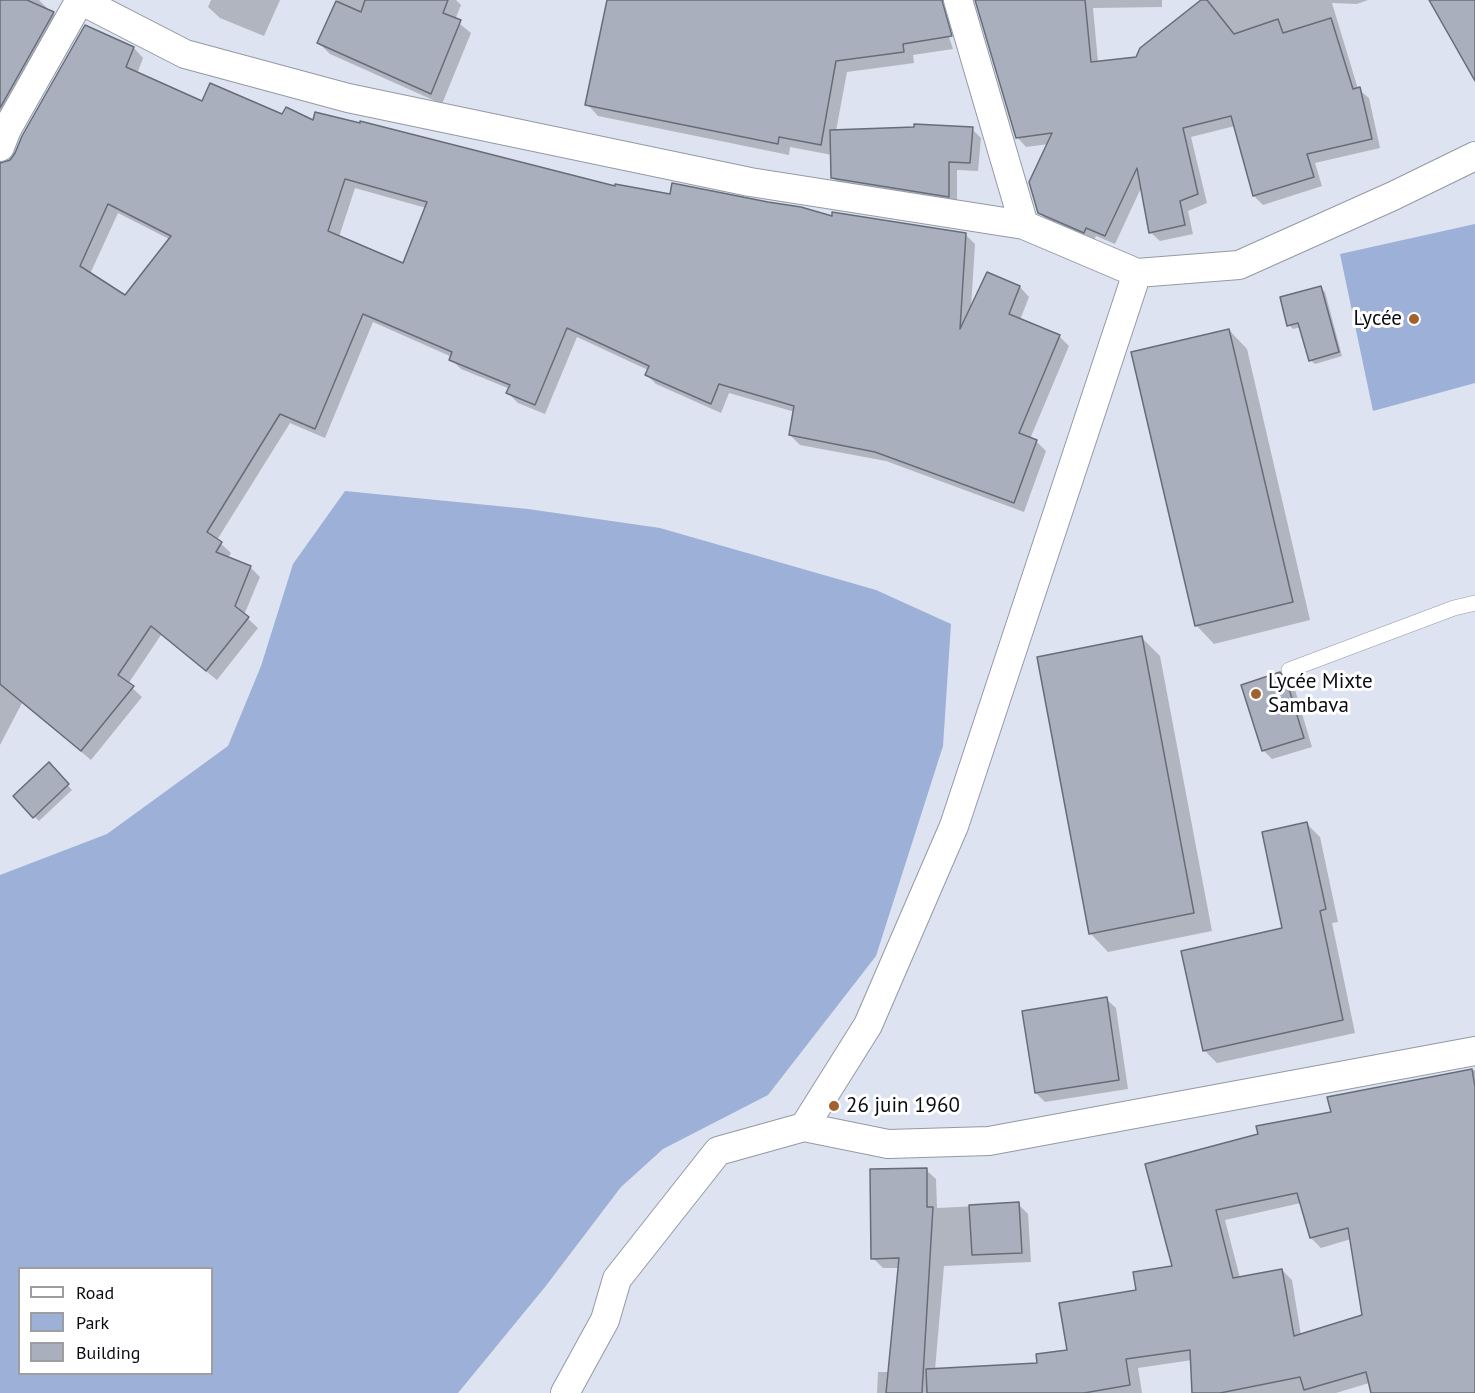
<!DOCTYPE html>
<html>
<head>
<meta charset="utf-8">
<style>
	body { margin:0 }
	#map { position:relative; width:1475px; height:1393px; overflow:hidden; background:#dde3f0; font-family:"PT Sans",sans-serif }
	canvas { display:block }
	.legend { position:absolute; left:18px; top:1267px; width:195px; height:108px; box-sizing:border-box; background:#fff; border:2px solid #9d9ea0; margin:0; padding:8px 10px; list-style:none; font-size:18px; color:#0a0c11 }
	.legend li { display:flex; align-items:center; gap:12px; height:30px }
	.legend b { width:30px; border:2px solid #9d9ea0 }
</style>
</head>
<body>
<div id="map">
<canvas width="1475" height="1393"></canvas>
<ul class="legend">
<li><b style="height:8px;background:#fff"></b>Road</li>
<li><b style="height:16px;background:#9db0d8"></b>Park</li>
<li><b style="height:16px;background:#a9afbc"></b>Building</li>
</ul>
</div>
<script>
const ctx = document.querySelector('canvas').getContext('2d');
ctx.lineJoin = 'round';
function fill(path, color) { ctx.fillStyle = color; ctx.fill(path, 'evenodd'); }
const toPath = rows => new Path2D(rows.map(r => 'M' + r).join(''));
function stroke(path, color, width, dash) { ctx.strokeStyle = color; ctx.lineWidth = width; ctx.lineCap = dash ? 'butt' : 'round'; ctx.setLineDash(dash || []); ctx.stroke(path); }
function write(font, color, halo, rows, align = 'center') {
  ctx.font = font + ' "PT Sans",sans-serif'; ctx.lineWidth = 6; ctx.setLineDash([]); ctx.textBaseline = 'middle'; ctx.strokeStyle = halo; ctx.fillStyle = color; for (const [text, x, y, turn = 0] of rows) {
    ctx.save(); ctx.translate(x, y); ctx.rotate((+turn || 0) * Math.PI / 180); ctx.textAlign = isNaN(turn) ? turn : align; if (halo) ctx.strokeText(text, 0, 0); ctx.fillText(text, 0, 0); ctx.restore();
  }
}
fill(toPath([
	[1475,224,1475,383,1373,411,1340,254],
	[345,491,528,509,660,528,876,590,951,624,943,746,876,956,768,1095,663,1149,621,1187,545,1287,458,1393,0,1393,0,875,107,834,228,746,261,666,293,564],
	[212,1268,212,1374,20,1374,20,1268]
]), '#9db0d8');
fill(toPath([
	[0,0,39,0,48,9,48,11,53,13,63,23,0,136],
	[211,0,280,0,264,36,220,18,208,7],
	[338,0,456,0,461,5,455,20,471,33,442,104,330,54,319,43],
	[607,0,937,0,953,49,913,55,914,63,847,72,836,131,972,129,981,138,978,171,957,170,957,204,841,186,833,177,832,155,790,147,789,155,598,116,587,104],
	[977,0,1162,0,1162,7,1093,8,1098,62,1164,121,1201,0,1368,0,1357,4,1332,3,1358,89,1369,98,1380,148,1315,163,1322,186,1263,205,1254,196,1235,126,1191,137,1207,203,1188,211,1193,234,1160,241,1150,232,1142,186,1115,244,1096,236,1094,241,1049,222,1039,212,1049,144,1026,147,1017,137],
	[134,48,143,58,137,74,203,103,314,122,616,188,965,234,975,244,971,308,988,274,1020,287,1029,297,1020,320,1060,337,1069,346,1030,439,1036,441,1046,451,1024,512,886,461,800,445,790,435,795,412,729,393,721,413,656,384,646,374,648,370,577,337,545,414,518,403,508,393,510,389,461,369,451,359,452,357,373,322,325,438,290,423,217,540,231,553,228,558,250,567,260,577,244,615,258,628,217,680,161,635,128,684,142,697,91,760,22,703,0,745,0,165,11,161],
	[355,188,426,208,404,265,339,237],
	[118,213,171,240,126,297,90,274],
	[1320,287,1325,292,1342,356,1315,364,1310,360,1301,327,1293,329,1289,325],
	[1229,330,1247,349,1310,620,1214,644,1196,625],
	[1142,638,1160,656,1212,931,1108,952,1090,933],
	[1279,674,1295,690,1312,747,1272,759,1263,750],
	[49,765,72,790,39,821,15,797],
	[1307,824,1320,837,1338,922,1332,923,1355,1033,1217,1063,1204,1050,1284,930],
	[1106,999,1116,1008,1128,1089,1045,1102,1036,1093],
	[1475,1070,1475,1393,1400,1393,1389,1377,1336,1393,1194,1393,1192,1360,1138,1368,1142,1393,877,1393,878,1372,889,1372,900,1268,883,1268,873,1258,926,1170,936,1179,937,1208,1018,1204,1028,1214,1031,1262,944,1266,935,1370,1039,1364,1068,1351,1137,1291,1174,1267,1260,1135,1333,1113,1329,1098],
	[1301,1203,1311,1238,1321,1248,1351,1239,1364,1316,1301,1335,1292,1280,1282,1270,1240,1278,1225,1220]
]), '#0003');
const building = toPath([
	[0,0,27,0,54,12,0,108,0,0],
	[365,0,448,0,443,13,461,20,431,94,317,43,336,1,361,12,365,0],
	[607,0,942,0,952,36,903,44,904,52,836,61,821,145,779,137,778,144,585,105,607,0],
	[975,0,1085,0,1091,62,1136,57,1140,48,1201,0,1207,0,1234,34,1278,19,1283,33,1331,18,1353,89,1360,87,1372,139,1307,154,1314,177,1253,196,1231,116,1183,128,1198,194,1180,201,1185,225,1149,233,1137,168,1105,236,1086,228,1084,233,1038,213,1029,182,1052,133,1016,138,975,0],
	[1429,0,1475,0,1475,81,1429,0],
	[85,25,134,47,126,67,202,101,210,83,282,114,286,107,313,120,315,112,360,123,360,121,615,186,615,184,670,194,672,183,768,202,801,207,832,216,832,212,966,233,960,329,987,272,1020,286,1009,314,1060,335,1019,433,1037,440,1014,503,875,452,789,435,794,406,719,384,711,404,645,375,649,366,567,328,535,405,506,393,510,385,449,360,452,352,363,314,315,429,280,414,207,532,222,542,216,552,251,566,235,606,249,617,206,671,151,626,118,675,134,686,81,751,0,684,0,163,10,160,15,153,22,136,85,25],
	[345,179,427,202,403,263,328,231,345,179],
	[108,204,171,236,125,295,80,266,108,204],
	[914,124,973,127,970,163,949,162,949,197,831,178,830,130,914,127,914,124],
	[1321,286,1339,352,1309,361,1298,323,1287,326,1280,297,1321,286],
	[1229,329,1293,602,1195,626,1131,352,1229,329],
	[1142,636,1194,913,1089,934,1037,657,1142,636],
	[1280,672,1286,679,1304,738,1262,751,1241,685,1280,672],
	[49,762,69,784,33,818,13,796,49,762],
	[1307,822,1326,909,1320,911,1343,1020,1203,1051,1181,951,1282,928,1262,832,1307,822],
	[1107,997,1119,1080,1035,1093,1022,1011,1107,997],
	[1472,1069,1475,1087,1475,1393,1371,1393,1366,1372,1304,1390,1300,1377,1220,1393,1192,1393,1190,1350,1126,1359,1130,1385,1084,1393,927,1393,926,1369,1037,1363,1036,1354,1067,1350,1059,1303,1136,1290,1133,1272,1172,1266,1145,1164,1258,1134,1256,1126,1331,1112,1327,1097,1472,1069],
	[1297,1193,1310,1238,1348,1228,1362,1315,1294,1336,1282,1269,1233,1278,1216,1210,1297,1193],
	[927,1168,927,1207,933,1207,922,1393,886,1393,899,1258,871,1259,870,1169,927,1168],
	[1019,1202,1022,1253,972,1255,969,1205,1019,1202]
]);
fill(building, '#a9afbc');
stroke(building, '#676d78', 1.5);
const lane = toPath([
	[1289,670,1454,608,1475,603]
]);
const street = toPath([
	[80,0,185,54,348,98,750,182,1024,225,1137,273,1239,265,1393,196,1475,156],
	[958,0,1024,225],
	[0,147,7,129,80,0],
	[804,1127,888,1144,989,1141,1475,1051],
	[565,1393,605,1320,617,1279,718,1151,804,1127,868,1025,954,826,1137,273]
]);
stroke(lane, '#9499a6', 16);
stroke(street, '#9499a6', 30);
stroke(lane, '#fff', 15);
stroke(street, '#fff', 28);
for (const [x, y, r, color] of [
	[1414,319,6,"#a3612e"],
	[1256,694,6,"#a3612e"],
	[834,1106,6,"#a3612e"]
]) { const dot = new Path2D(); dot.arc(x, y, r, 0, 2 * Math.PI); ctx.fillStyle = color; ctx.fill(dot); stroke(dot, '#fff', 2); }
write('21px', '#0a0c11', '#fff', [
	["Lycée",1402,319,"right"],
	["Lycée Mixte",1268,682],
	["Sambava",1268,706],
	["26 juin 1960",846,1106]
], 'left');
</script>
</body>
</html>
